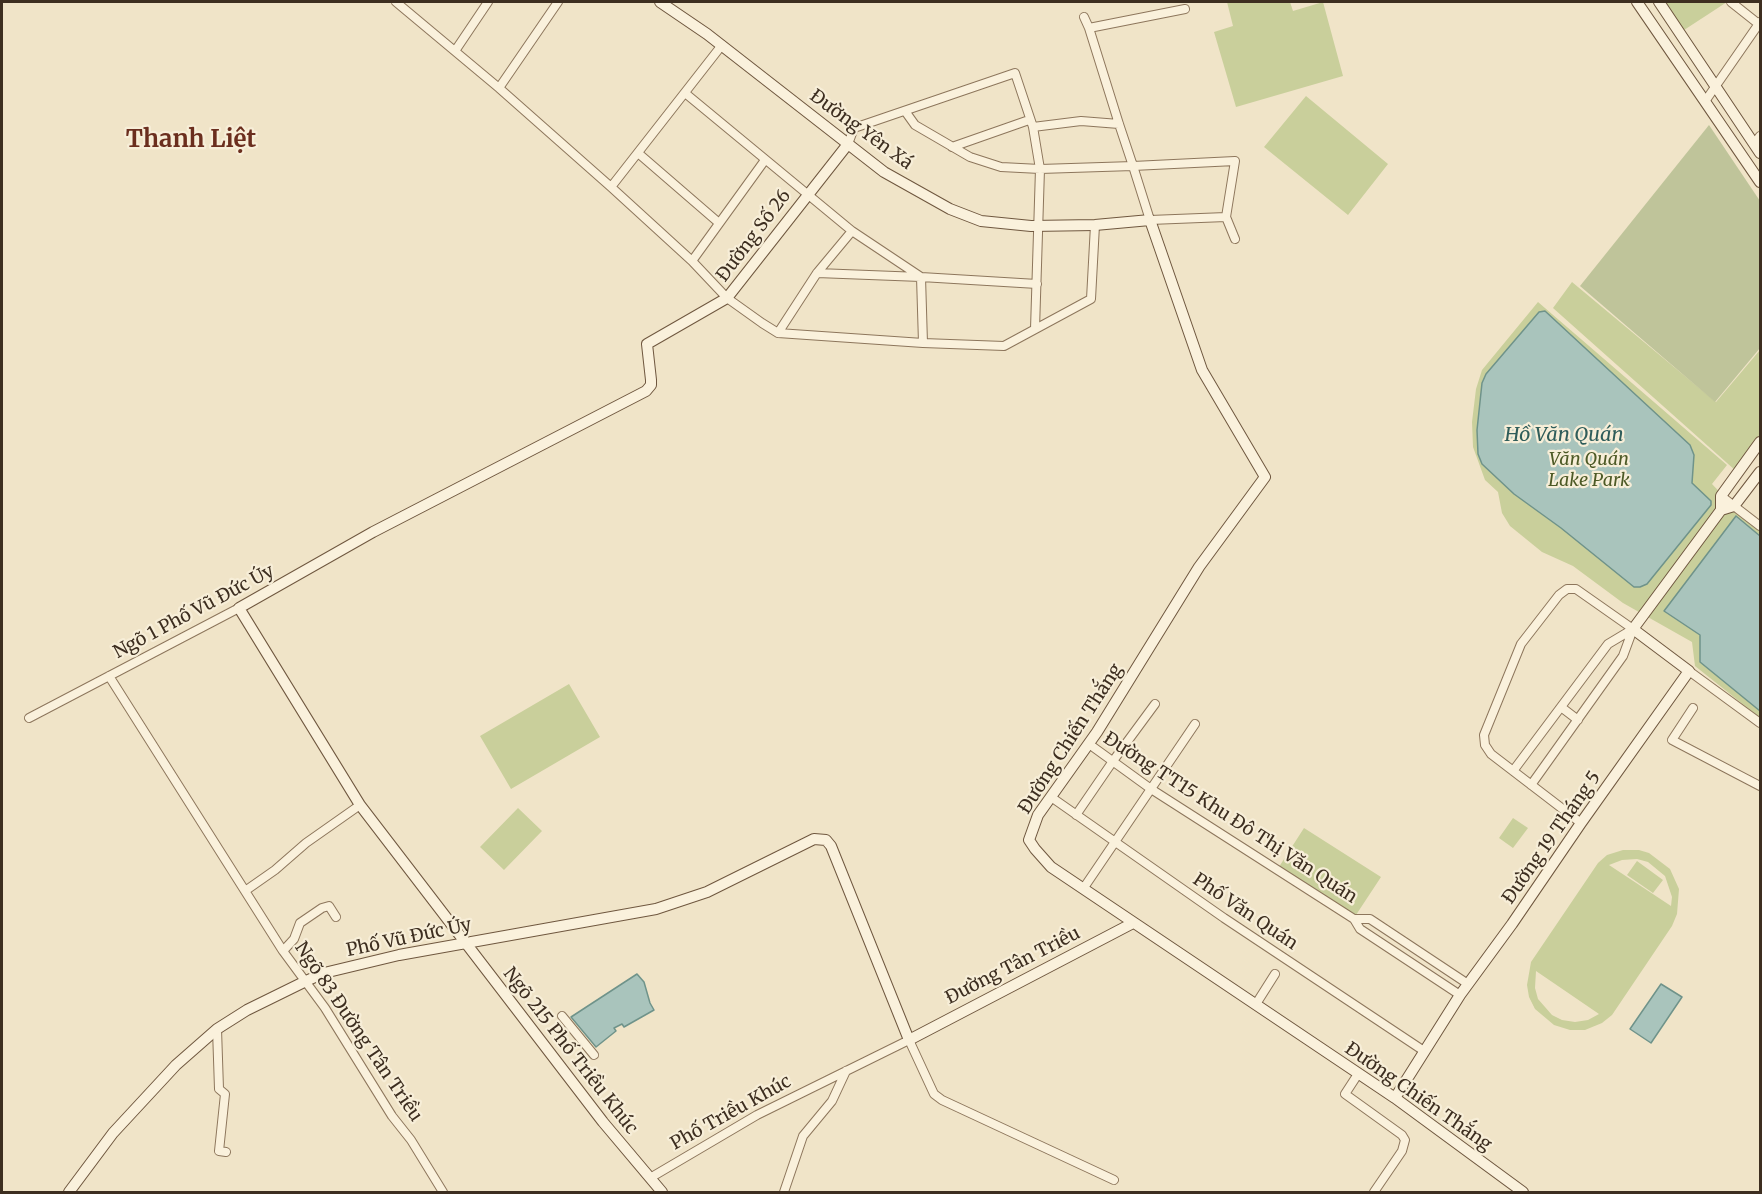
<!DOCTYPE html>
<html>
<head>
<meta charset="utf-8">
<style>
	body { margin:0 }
	#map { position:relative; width:1762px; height:1194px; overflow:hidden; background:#f0e4c8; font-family:Merriweather,serif }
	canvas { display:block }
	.frame { position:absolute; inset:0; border:3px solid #3d2e20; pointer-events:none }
</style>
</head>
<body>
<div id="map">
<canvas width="1762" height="1194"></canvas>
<div class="frame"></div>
</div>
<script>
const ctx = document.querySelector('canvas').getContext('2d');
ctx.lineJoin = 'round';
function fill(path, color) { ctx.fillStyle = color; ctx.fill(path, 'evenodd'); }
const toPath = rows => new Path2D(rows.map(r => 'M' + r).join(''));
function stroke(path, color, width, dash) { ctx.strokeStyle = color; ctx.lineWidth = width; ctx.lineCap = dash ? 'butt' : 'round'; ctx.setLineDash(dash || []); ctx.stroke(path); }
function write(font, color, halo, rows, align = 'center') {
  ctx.font = font + ' Merriweather,serif'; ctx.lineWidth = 4.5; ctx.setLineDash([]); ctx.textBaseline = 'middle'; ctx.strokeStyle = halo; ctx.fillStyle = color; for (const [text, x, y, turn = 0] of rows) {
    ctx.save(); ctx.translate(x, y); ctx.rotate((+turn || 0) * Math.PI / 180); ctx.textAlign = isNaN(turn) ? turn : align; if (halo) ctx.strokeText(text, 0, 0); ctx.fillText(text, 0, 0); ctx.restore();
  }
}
fill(toPath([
	[1227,2,1290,2,1293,11,1323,2,1343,76,1236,107,1214,32,1233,26],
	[1660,2,1727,2,1681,32],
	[1306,96,1388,164,1348,215,1264,147],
	[1572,282,1716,402,1760,350,1760,439,1736,471,1553,308],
	[1538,302,1727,465,1712,484,1735,508,1760,529,1760,718,1695,666,1692,642,1623,603,1573,566,1542,552,1510,526,1502,513,1498,492,1485,480,1473,447,1472,422,1476,389,1482,370],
	[569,684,600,737,511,789,480,736],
	[518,808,542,831,504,870,480,847],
	[1513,818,1528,828,1513,848,1499,838],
	[1304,828,1381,877,1354,918,1277,870],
	[1623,850,1639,850,1649,853,1670,869,1679,889,1677,914,1672,926,1612,1015,1602,1023,1585,1030,1570,1030,1554,1025,1535,1009,1529,997,1527,985,1531,962,1598,863,1607,855],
	[1637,859,1648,862,1665,876,1672,897,1671,906,1609,865,1622,860],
	[1536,971,1599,1014,1588,1020,1575,1022,1562,1020,1552,1015,1538,999,1535,988],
	[1637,861,1663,880,1653,893,1627,875]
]), '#c9cf9b');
fill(toPath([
	[1709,125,1760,201,1760,348,1715,402,1580,286]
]), '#bfc49a');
const water = toPath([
	[1545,311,1690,445,1694,455,1692,483,1711,501,1711,505,1647,584,1640,587,1634,587,1561,528,1514,494,1482,464,1478,454,1477,430,1482,383,1486,374,1539,312,1545,311],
	[1736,516,1760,536,1760,711,1700,662,1700,635,1664,611,1736,516],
	[637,974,644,982,650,1003,654,1010,624,1027,622,1024,614,1028,616,1031,596,1047,571,1017,637,974],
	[1661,984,1682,997,1651,1043,1630,1029,1661,984]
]);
fill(water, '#a9c4bc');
stroke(water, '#6f938a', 1.5);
const street = toPath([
	[396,2,499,88,611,187,692,261,727,298,762,323,778,333,923,343,1004,346,1091,299,1095,225],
	[1731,2,1760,25],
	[1089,28,1185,9],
	[455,51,488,2],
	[499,88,558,2],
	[685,93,852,231,921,277],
	[1706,100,1760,22],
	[905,111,915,125,970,157,1001,167,1040,169,1133,166,1235,161,1226,217,1150,220,1133,166,1119,124,1089,28,1084,17],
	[1033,127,1081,121,1119,124],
	[848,144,854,128,1015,73,1033,127,1040,169,1035,329],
	[1754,144,1760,136],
	[952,147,1029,120],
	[638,153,719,223],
	[611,187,722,45],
	[1226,217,1235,239],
	[692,261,765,160],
	[817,273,921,277,1037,284],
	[921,277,923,343],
	[778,333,817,273,852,231],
	[1721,496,1760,526],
	[1689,671,1760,723],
	[109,676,283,951,325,1008,392,1116,411,1140,443,1192],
	[1561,707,1578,720],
	[1693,708,1672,740,1760,786],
	[29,718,239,608],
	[1089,744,1151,789,1354,919,1360,929,1460,995],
	[1513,771,1608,644,1633,629],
	[1531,785,1623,656,1633,629],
	[1051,797,1224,918,1424,1051],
	[1076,815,1113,761,1155,704],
	[1581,823,1491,754,1485,745,1484,735,1521,644,1559,595,1567,589,1576,589,1633,629],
	[1083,889,1195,724],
	[245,891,275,870,306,843,360,805],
	[1354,919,1370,919,1468,984],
	[283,951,294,939,300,923,322,908,329,906,336,917],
	[1256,1004,1275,974],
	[562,1016,594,1055],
	[217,1029,219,1089,225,1094,219,1151,226,1152],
	[1358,1074,1345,1094,1402,1135,1405,1140,1402,1151,1374,1192],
	[650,1178,757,1115,909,1040,934,1094,942,1100,1114,1180],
	[784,1192,803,1136,832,1101,846,1071]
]);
const secondary = toPath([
	[660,2,707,34,884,172,950,209,981,221,1031,226,1095,225,1150,220,1202,370,1265,477,1199,567,1097,732,1038,815,1029,840,1035,849,1051,867,1395,1098,1523,1192],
	[1637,2,1760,182],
	[1659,2,1760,153],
	[1721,510,1734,506,1760,472],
	[1395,1098,1460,995,1512,924,1581,823,1689,671,1633,629,1721,510,1721,496,1760,442],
	[69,1192,113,1133,176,1065,217,1029,247,1010,306,981,324,973,399,955,656,909,707,892,814,839,826,840,831,846,909,1040,1133,923],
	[662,1192,603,1122,360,805,239,608,373,532,646,391,651,385,651,380,647,344,727,298,848,144]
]);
stroke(street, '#8d765c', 10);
stroke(secondary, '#6f573f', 12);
stroke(street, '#faf1dc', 8);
stroke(secondary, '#faf1dc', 10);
write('18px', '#3d2e20', '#f7eed8', [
	["Đường Yên Xá",861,130,36],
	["Đường Số 26",754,236,-53],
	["Ngõ 1 Phố Vũ Đức Úy",194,612,-28],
	["Đường Chiến Thắng",1071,739,-57],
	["Đường TT15 Khu Đô Thị Văn Quán",1230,818,33],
	["Đường 19 Tháng 5",1552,838,-55],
	["Phố Văn Quán",1245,912,34],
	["Phố Vũ Đức Úy",409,938,-12],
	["Đường Tân Triều",1013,966,-27],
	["Ngõ 83 Đường Tân Triều",358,1032,56],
	["Ngõ 215 Phố Triều Khúc",570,1051,52],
	["Đường Chiến Thắng",1418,1097,35],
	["Phố Triều Khúc",731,1113,-29]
]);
write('italic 18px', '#4d5a26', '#f7eed8', [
	["Văn Quán",1589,460],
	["Lake Park",1589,481]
]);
write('italic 20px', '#2f5d5a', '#f7eed8', [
	["Hồ Văn Quán",1564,435]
]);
write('bold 24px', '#6b2e1e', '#f7eed8', [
	["Thanh Liệt",191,140]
]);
</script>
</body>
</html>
